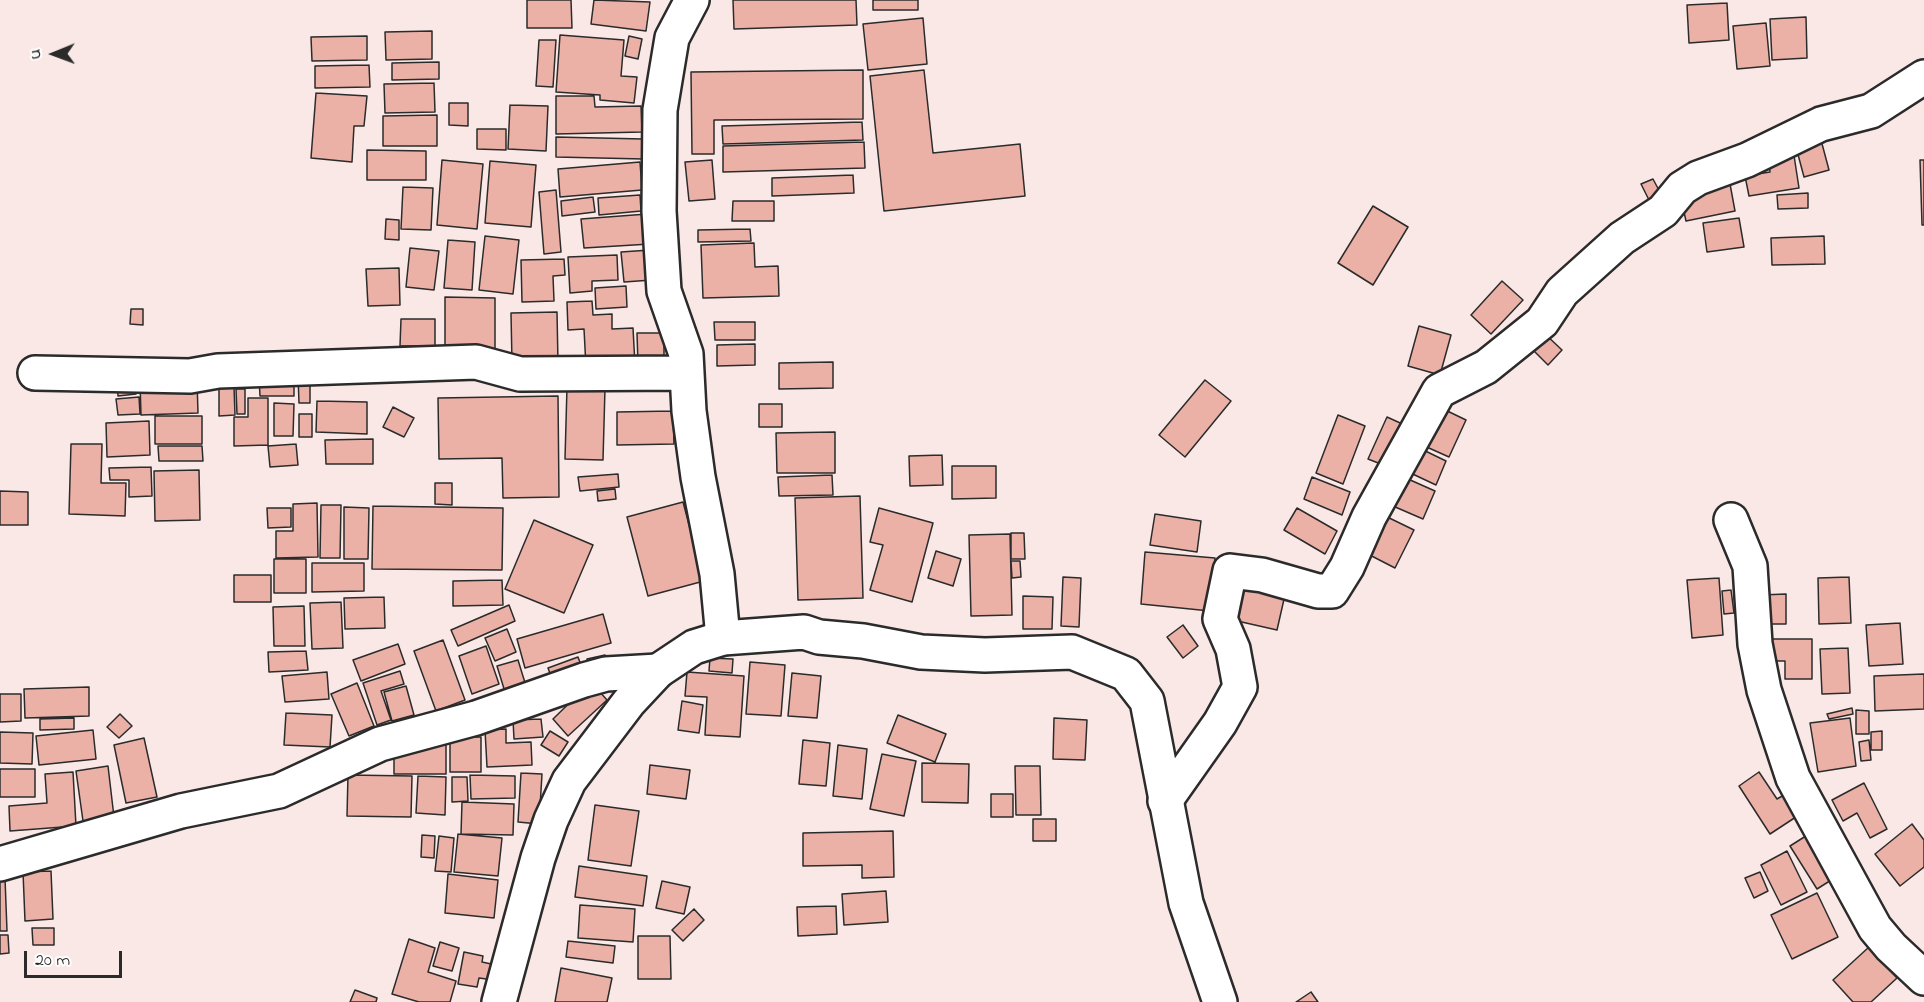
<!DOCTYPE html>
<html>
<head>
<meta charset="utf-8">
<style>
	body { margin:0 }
	#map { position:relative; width:1924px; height:1002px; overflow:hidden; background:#f9e8e5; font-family:"Indie Flower",sans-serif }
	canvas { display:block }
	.north { position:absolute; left:24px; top:24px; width:60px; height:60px; -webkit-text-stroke:4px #fff; paint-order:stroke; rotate:269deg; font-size:16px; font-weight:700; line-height:24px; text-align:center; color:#2b2b2b }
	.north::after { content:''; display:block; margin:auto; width:21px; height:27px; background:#2b2b2b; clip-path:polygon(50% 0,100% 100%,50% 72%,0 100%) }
	.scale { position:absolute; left:24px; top:951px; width:98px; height:27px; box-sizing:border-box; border:3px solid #2b2b2b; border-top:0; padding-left:8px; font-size:18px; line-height:21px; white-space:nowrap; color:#2b2b2b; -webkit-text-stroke:4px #fff; paint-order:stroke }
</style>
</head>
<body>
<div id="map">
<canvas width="1924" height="1002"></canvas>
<div class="north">U</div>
<div class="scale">20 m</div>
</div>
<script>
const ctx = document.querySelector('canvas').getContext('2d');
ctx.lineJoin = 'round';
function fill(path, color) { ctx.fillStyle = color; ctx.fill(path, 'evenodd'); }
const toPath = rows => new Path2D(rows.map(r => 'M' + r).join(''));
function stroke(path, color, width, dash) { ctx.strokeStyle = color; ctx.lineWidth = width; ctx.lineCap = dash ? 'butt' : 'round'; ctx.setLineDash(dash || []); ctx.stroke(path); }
const building = toPath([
	[527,0,571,0,572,28,527,28,527,0],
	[594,0,650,2,646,31,591,24,594,0],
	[733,0,856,0,857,25,734,29,733,0],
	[873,0,918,0,918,10,873,10,873,0],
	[1727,3,1729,40,1689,43,1687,5,1727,3],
	[1806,17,1807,58,1772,60,1770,19,1806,17],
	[923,18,927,64,868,70,863,24,923,18],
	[1766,23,1770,66,1737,69,1733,26,1766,23],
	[432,31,432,59,386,60,385,32,432,31],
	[560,35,624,40,621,76,637,77,634,103,600,100,600,95,556,92,560,35],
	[367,36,367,60,312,61,311,37,367,36],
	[629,36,642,39,638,59,625,56,629,36],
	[539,40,556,40,553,87,536,86,539,40],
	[439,62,439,79,392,80,392,63,439,62],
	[369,65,370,87,315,88,315,66,369,65],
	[863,70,863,119,714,120,714,154,692,154,691,72,863,70],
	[924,70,933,153,1020,144,1025,196,884,211,870,76,924,70],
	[434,83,435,112,385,113,384,84,434,83],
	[316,93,367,96,364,126,354,126,352,162,311,158,316,93],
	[556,96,594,96,595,107,641,106,642,132,556,134,556,96],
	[449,103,468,103,468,126,449,125,449,103],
	[510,105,548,106,546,151,508,149,510,105],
	[437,115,437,146,383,146,383,116,437,115],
	[862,122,863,140,723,144,722,126,862,122],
	[477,129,506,129,506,150,477,149,477,129],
	[556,137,643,139,643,159,556,157,556,137],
	[1821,140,1829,170,1804,177,1796,147,1821,140],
	[864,142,865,168,723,172,723,146,864,142],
	[1793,149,1799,188,1749,196,1745,176,1770,172,1768,153,1793,149],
	[367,150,426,151,426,180,367,180,367,150],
	[442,160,483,164,477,229,437,225,442,160],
	[712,160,715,199,689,201,685,162,712,160],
	[1920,160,1924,160,1924,225,1922,225,1920,160],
	[490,161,536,165,531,227,485,223,490,161],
	[640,162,642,190,560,197,558,169,640,162],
	[853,175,854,193,772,196,772,178,853,175],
	[1653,179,1662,196,1650,202,1641,184,1653,179],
	[1730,184,1735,211,1686,221,1680,194,1730,184],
	[403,187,433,188,431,230,401,229,403,187],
	[556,190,561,252,544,254,539,192,556,190],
	[1808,193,1808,208,1778,209,1777,195,1808,193],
	[640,195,641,211,599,215,598,198,640,195],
	[593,197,595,212,562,216,561,201,593,197],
	[733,201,774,201,774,221,732,221,733,201],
	[1373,206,1408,227,1373,285,1338,263,1373,206],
	[647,214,650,244,584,248,581,219,647,214],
	[1739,218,1744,247,1707,252,1703,223,1739,218],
	[386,219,399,220,399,240,385,239,386,219],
	[750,229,751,241,698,242,698,230,750,229],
	[485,236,519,240,513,294,479,290,485,236],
	[1824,236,1825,264,1772,265,1771,238,1824,236],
	[448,240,475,242,472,290,444,288,448,240],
	[754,243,755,267,778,266,779,296,703,298,701,245,754,243],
	[410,248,439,251,434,290,406,287,410,248],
	[650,250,652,280,624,282,621,252,650,250],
	[617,255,618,280,592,281,592,291,570,293,568,257,617,255],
	[564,259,565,275,553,276,554,301,522,302,521,260,564,259],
	[399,268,400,305,368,306,366,269,399,268],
	[1502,281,1523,300,1491,334,1471,315,1502,281],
	[626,286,627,307,596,309,595,288,626,286],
	[445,297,495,298,495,350,445,349,445,297],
	[592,301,593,315,612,314,612,329,633,328,635,365,586,367,584,329,568,330,567,302,592,301],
	[131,309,143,309,143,325,130,324,131,309],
	[557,312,558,363,512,363,511,313,557,312],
	[401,319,435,319,435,346,400,346,401,319],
	[714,322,755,322,755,340,715,340,714,322],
	[1419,326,1451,335,1440,375,1408,366,1419,326],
	[637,333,664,333,664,364,638,364,637,333],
	[1544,333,1562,350,1548,365,1530,347,1544,333],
	[755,344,755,365,717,366,717,345,755,344],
	[833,362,833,388,779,389,779,363,833,362],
	[310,375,310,403,299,403,298,376,310,375],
	[259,377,294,377,294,396,260,396,259,377],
	[197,380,198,413,141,415,140,382,197,380],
	[1205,380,1231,401,1185,457,1159,435,1205,380],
	[135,381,136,394,118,396,117,383,135,381],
	[219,387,234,387,235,415,219,416,219,387],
	[567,387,605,388,603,460,565,459,567,387],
	[236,389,245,389,245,414,237,414,236,389],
	[558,396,559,497,503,498,502,458,439,459,438,398,558,396],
	[139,397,140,414,118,415,116,399,139,397],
	[248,398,268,398,268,445,234,446,234,417,248,417,248,398],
	[317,401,367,402,367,434,316,432,317,401],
	[274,403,294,404,293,436,274,436,274,403],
	[759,404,782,404,782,427,759,427,759,404],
	[1437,406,1466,420,1449,457,1420,444,1437,406],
	[393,407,414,418,404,437,383,427,393,407],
	[673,411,674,444,617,445,617,412,673,411],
	[299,414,312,414,312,437,299,437,299,414],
	[1338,415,1365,426,1343,484,1316,473,1338,415],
	[155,416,202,416,202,444,155,444,155,416],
	[1387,417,1409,427,1391,468,1368,459,1387,417],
	[149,421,150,455,107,457,106,423,149,421],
	[835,432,835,473,777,473,776,433,835,432],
	[373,439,373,464,326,464,325,440,373,439],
	[71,444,102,444,101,483,126,483,125,516,69,514,71,444],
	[296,444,298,465,270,467,268,446,296,444],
	[1413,445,1446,461,1436,485,1402,469,1413,445],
	[158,446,202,446,203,461,159,461,158,446],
	[942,455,943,485,910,486,909,456,942,455],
	[952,466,996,466,996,498,952,499,952,466],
	[151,467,152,496,129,497,129,480,110,480,109,468,151,467],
	[199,470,200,520,155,521,154,471,199,470],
	[618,474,619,487,580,491,578,477,618,474],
	[832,475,833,495,779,496,778,477,832,475],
	[1399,475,1435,491,1423,519,1386,503,1399,475],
	[1312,477,1350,492,1342,515,1304,499,1312,477],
	[435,483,452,483,452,505,435,504,435,483],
	[615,489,616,499,598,501,597,491,615,489],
	[0,491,28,492,28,525,0,525,0,491],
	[860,496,863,598,798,600,795,498,860,496],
	[683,502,704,581,648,596,627,517,683,502],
	[317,503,318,557,276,558,276,531,293,531,293,504,317,503],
	[321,505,341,505,340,558,320,558,321,505],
	[373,506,503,508,502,570,372,569,373,506],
	[344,507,369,508,368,559,344,559,344,507],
	[267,508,291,508,291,527,268,528,267,508],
	[879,508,933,523,912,602,870,590,883,545,870,542,879,508],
	[1297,508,1337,531,1325,554,1284,530,1297,508],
	[1379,513,1414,530,1395,568,1360,550,1379,513],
	[1155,514,1201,521,1197,552,1150,545,1155,514],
	[534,520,593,545,564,613,505,589,534,520],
	[1011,533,1024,533,1025,559,1011,559,1011,533],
	[1010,534,1012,615,971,616,969,535,1010,534],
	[936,551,961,559,953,586,928,578,936,551],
	[1145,552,1215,558,1210,611,1141,604,1145,552],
	[274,559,306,559,306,593,274,593,274,559],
	[1011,561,1020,561,1021,577,1012,578,1011,561],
	[312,563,364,563,364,591,312,592,312,563],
	[1233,574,1287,586,1277,630,1224,618,1233,574],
	[234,575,271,575,271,602,234,602,234,575],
	[1063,577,1081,578,1079,627,1061,626,1063,577],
	[1849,577,1851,623,1819,624,1818,578,1849,577],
	[1719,578,1723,635,1692,638,1687,580,1719,578],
	[502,580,503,605,453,606,453,581,502,580],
	[1731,590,1734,613,1724,614,1722,591,1731,590],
	[1786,594,1786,624,1762,624,1761,595,1786,594],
	[1023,596,1053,597,1052,629,1023,629,1023,596],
	[384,597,385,628,345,629,344,598,384,597],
	[341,602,343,648,312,649,310,603,341,602],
	[509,605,515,621,458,646,451,630,509,605],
	[304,606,305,646,274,646,273,607,304,606],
	[603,614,611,643,525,668,517,639,603,614],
	[1900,623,1903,664,1869,666,1866,625,1900,623],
	[1183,625,1198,646,1183,658,1167,637,1183,625],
	[507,629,516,652,495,661,485,638,507,629],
	[1766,639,1812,639,1812,679,1785,679,1785,661,1766,661,1766,639],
	[443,640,465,700,436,711,414,651,443,640],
	[398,644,405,664,361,681,353,660,398,644],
	[486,646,499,684,472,694,459,656,486,646],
	[1848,648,1850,693,1822,694,1820,649,1848,648],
	[306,651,308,670,269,672,268,652,306,651],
	[605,655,608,671,590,675,587,659,605,655],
	[578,657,585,676,555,687,548,668,578,657],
	[710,658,733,659,732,673,709,671,710,658],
	[518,660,526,686,505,692,497,666,518,660],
	[750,662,785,665,781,716,746,714,750,662],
	[400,671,404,684,381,691,391,720,377,725,363,683,400,671],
	[327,672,329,699,285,702,282,676,327,672],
	[687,672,744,676,740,737,705,735,707,697,685,696,687,672],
	[792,673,821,676,817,718,788,716,792,673],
	[1924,674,1924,709,1875,711,1874,676,1924,674],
	[591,682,607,700,568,736,553,719,591,682],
	[357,683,374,726,349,736,331,694,357,683],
	[406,686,414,715,392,721,384,692,406,686],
	[89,687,89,716,25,718,24,689,89,687],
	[0,694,21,694,21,721,0,722,0,694],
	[682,701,703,705,699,733,678,730,682,701],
	[1852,708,1853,714,1829,719,1827,714,1852,708],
	[1856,710,1869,711,1869,734,1856,734,1856,710],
	[286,713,332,715,330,747,284,745,286,713],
	[120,714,132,726,119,738,107,727,120,714],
	[898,715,946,734,935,762,887,743,898,715],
	[74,718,74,729,40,730,40,719,74,718],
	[1054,718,1087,720,1085,760,1053,759,1054,718],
	[1850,718,1856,766,1818,772,1810,723,1850,718],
	[541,719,543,737,514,739,513,720,541,719],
	[506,729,506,743,531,742,532,765,487,767,485,730,506,729],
	[93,730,96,759,39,765,36,736,93,730],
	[550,731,568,742,559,756,541,745,550,731],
	[1882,731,1882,750,1871,750,1871,732,1882,731],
	[0,732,33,733,32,764,0,763,0,732],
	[450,737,481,737,481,772,450,772,450,737],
	[144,738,157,797,126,803,114,745,144,738],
	[803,740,830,743,826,786,799,784,803,740],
	[1869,740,1871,760,1861,761,1859,742,1869,740],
	[394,745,446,745,446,774,394,774,394,745],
	[838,745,867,749,862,799,833,796,838,745],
	[882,754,916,761,904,816,870,809,882,754],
	[922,763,969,764,968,803,922,802,922,763],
	[650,765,690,770,686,799,647,794,650,765],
	[108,766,114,817,83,821,76,771,108,766],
	[1015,766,1040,766,1041,815,1016,815,1015,766],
	[0,769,35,769,35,797,0,797,0,769],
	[73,772,76,826,10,831,9,806,47,803,45,774,73,772],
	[1759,772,1777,799,1789,792,1802,813,1770,834,1739,786,1759,772],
	[521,773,542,774,539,824,518,822,521,773],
	[348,775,412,776,411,817,347,816,348,775],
	[470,775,515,776,515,798,471,799,470,775],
	[418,776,446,777,445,815,416,813,418,776],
	[452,777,467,777,468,801,452,802,452,777],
	[1864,783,1887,829,1870,838,1857,813,1843,821,1832,800,1864,783],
	[991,794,1013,794,1013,817,991,817,991,794],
	[462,802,514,804,513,835,461,834,462,802],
	[595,805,639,811,631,866,588,860,595,805],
	[1033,819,1056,819,1056,841,1033,841,1033,819],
	[1912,824,1924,840,1924,867,1900,886,1875,854,1912,824],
	[893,831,894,877,862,878,862,865,803,866,803,833,893,831],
	[458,834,502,838,498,876,454,872,458,834],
	[1809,834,1836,877,1817,889,1790,846,1809,834],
	[422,835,435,836,434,858,421,857,422,835],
	[439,836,454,838,451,872,435,871,439,836],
	[1787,851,1807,892,1781,905,1761,865,1787,851],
	[579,866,647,876,643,906,575,897,579,866],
	[51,871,53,919,25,921,23,872,51,871],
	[1760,872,1768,891,1754,898,1745,878,1760,872],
	[448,874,498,880,494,918,445,913,448,874],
	[0,878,5,878,7,931,0,931,0,878],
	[662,881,690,887,684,914,656,908,662,881],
	[886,891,888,922,844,925,842,894,886,891],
	[1817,893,1838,937,1792,959,1771,915,1817,893],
	[580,905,635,909,633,942,578,938,580,905],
	[836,906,837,934,798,936,797,907,836,906],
	[694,909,704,920,683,941,672,930,694,909],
	[32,928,54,928,54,945,33,945,32,928],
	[0,935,8,935,9,953,0,954,0,935],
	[638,936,670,936,671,979,638,979,638,936],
	[409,939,435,948,428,972,456,981,450,1002,419,1002,392,994,409,939],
	[568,941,615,946,613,963,566,957,568,941],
	[440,942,459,948,452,971,433,966,440,942],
	[1869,947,1897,978,1871,1002,1853,1002,1833,980,1869,947],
	[464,952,483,956,482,962,496,965,494,980,479,978,477,987,458,984,464,952],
	[561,968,612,978,607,1002,555,1002,561,968],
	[355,990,377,998,376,1002,350,1002,355,990],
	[1311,992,1318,1002,1296,1002,1311,992]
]);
fill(building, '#ebb1a7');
stroke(building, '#2b2b2b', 1.5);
const street = toPath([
	[692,0,672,38,660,110,659,211,664,291,686,354,689,411,698,477,717,574,723,638],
	[35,373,190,376,218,371,476,362,520,374,687,373],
	[1731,520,1750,566,1755,644,1764,690,1793,778,1875,928,1891,947,1924,978],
	[1165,801,1220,723,1240,687,1233,649,1220,619,1230,571,1262,575,1318,591,1332,591,1347,567,1369,517,1439,391,1486,367,1542,322,1562,292,1622,238,1663,211,1682,188,1698,178,1747,160,1821,124,1871,111,1924,77],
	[0,864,181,811,279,791,380,744,476,718,584,680,606,674,658,671]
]);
const secondary = toPath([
	[499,1002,538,858,551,820,569,781,629,702,658,671,694,647,723,638,804,632,819,637,863,641,921,652,985,655,1072,652,1126,674,1147,701,1186,903,1220,1002]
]);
stroke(street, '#2b2b2b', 38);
stroke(secondary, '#2b2b2b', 38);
stroke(street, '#fff', 33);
stroke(secondary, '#fff', 33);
</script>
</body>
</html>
